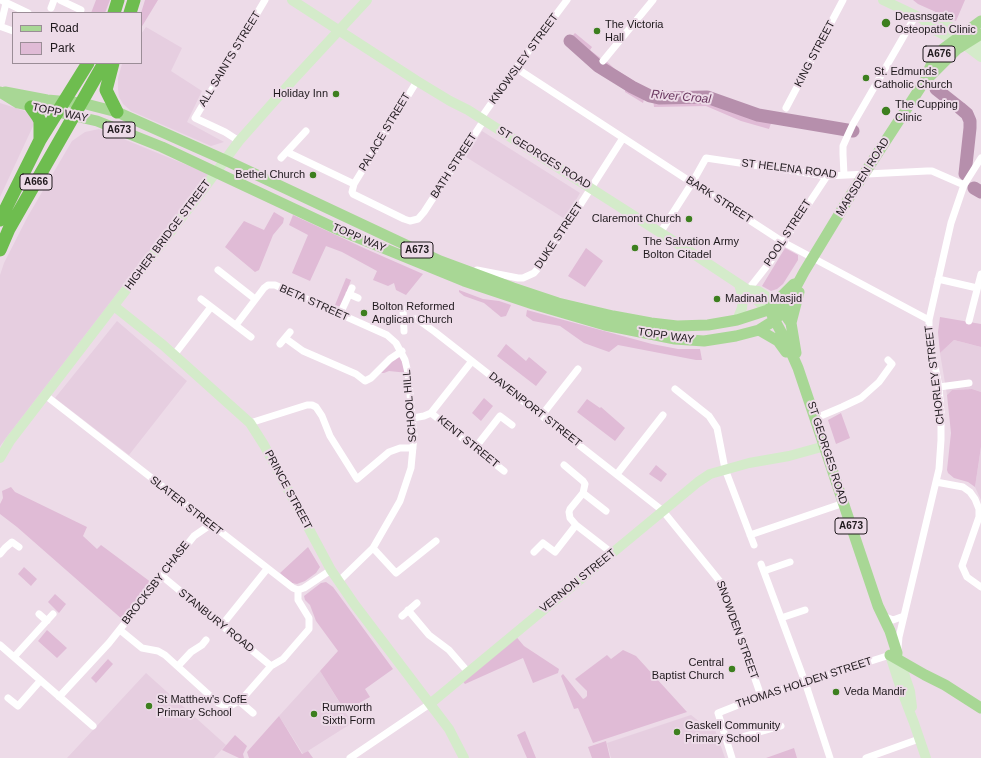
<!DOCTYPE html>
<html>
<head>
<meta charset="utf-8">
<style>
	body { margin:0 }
	#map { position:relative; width:981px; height:758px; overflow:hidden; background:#eddbe8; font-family:Helvetica,sans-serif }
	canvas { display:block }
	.legend { position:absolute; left:12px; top:12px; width:130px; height:52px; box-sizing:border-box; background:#eddbe8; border:1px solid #9b8d97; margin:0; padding:5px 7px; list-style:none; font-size:12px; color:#1f191d }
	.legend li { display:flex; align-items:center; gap:8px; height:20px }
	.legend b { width:20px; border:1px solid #9b8d97 }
</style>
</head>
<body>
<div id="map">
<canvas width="981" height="758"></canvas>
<ul class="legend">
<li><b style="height:5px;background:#a8d795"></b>Road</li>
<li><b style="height:11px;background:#e0bbd6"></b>Park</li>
</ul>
</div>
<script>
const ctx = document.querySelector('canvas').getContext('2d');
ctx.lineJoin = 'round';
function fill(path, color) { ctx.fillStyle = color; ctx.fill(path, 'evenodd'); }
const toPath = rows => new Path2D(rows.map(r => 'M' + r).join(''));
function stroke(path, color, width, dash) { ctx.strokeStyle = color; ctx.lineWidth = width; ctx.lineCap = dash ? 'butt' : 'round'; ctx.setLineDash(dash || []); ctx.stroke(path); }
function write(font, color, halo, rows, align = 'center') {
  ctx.font = font + ' Helvetica,sans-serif'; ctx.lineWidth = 4; ctx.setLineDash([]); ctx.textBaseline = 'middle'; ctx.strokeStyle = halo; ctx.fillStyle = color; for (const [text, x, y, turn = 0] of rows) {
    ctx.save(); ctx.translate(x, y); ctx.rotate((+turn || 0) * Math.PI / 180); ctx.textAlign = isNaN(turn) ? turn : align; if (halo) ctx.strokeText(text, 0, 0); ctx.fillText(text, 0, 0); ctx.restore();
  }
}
fill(toPath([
	[146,27,182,48,171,71,202,91,187,122,224,142,211,146,131,111,123,104,119,97,118,89,118,78,122,64,141,63,141,34],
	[0,103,25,111,32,116,34,120,34,124,0,197],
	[99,129,209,174,0,446,0,275,4,263,28,216,72,141,85,132],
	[482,131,580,193,565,219,466,157],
	[117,321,187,381,129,455,55,398],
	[954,340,981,347,981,392,972,389,952,390,947,395,940,353],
	[981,447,981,500,975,487],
	[320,671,352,723,303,754,279,716],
	[146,673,226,745,214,758,67,758],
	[691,715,700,722,712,721,725,758,611,758,607,743]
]), '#e6cee0');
fill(toPath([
	[96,0,110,0,105,13,91,13],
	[145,0,158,0,141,28,141,13],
	[913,0,965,0,956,21,918,4],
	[575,33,592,47,590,50,603,60,605,60,615,69,647,89,643,103,625,92,625,90,597,71,566,43],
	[652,90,683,94,703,91,711,93,757,112,774,115,769,129,741,121,706,106,654,107],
	[274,212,284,218,283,223,273,235,259,270,255,272,225,247,244,221,264,230],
	[293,215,366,249,423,274,406,295,396,290,394,283,388,286,373,280,377,271,342,252,326,246,310,281,292,273,308,235,289,225],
	[586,248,603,261,585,287,568,276],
	[785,248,798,255,798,260,783,284,777,289,771,291,762,286],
	[346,278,351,280,341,307,335,305],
	[459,290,483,299,499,301,511,305,506,316,501,317,484,303,464,296,459,292],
	[527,310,652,344,678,349,700,349,702,360,696,360,618,345,609,352,584,343,560,326,533,321,526,316],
	[940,317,981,324,981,347,954,340,940,353,938,332],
	[506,344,526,361,529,357,547,372,536,386,497,356],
	[402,351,408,373,389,371,384,373,381,373,392,361,395,360],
	[972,389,981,392,981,447,975,487,968,482,954,478,948,473,947,470,951,433,947,395,952,390],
	[484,398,493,406,481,421,472,413],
	[587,399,600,408,601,407,625,428,615,441,577,412],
	[841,413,850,438,836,444,828,420],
	[656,465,667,474,661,482,649,474],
	[11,487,15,492,87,527,83,536,97,549,101,545,152,583,123,620,17,527,0,514,0,504,3,498,2,491],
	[308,547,320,567,316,573,305,581,297,584,292,583,280,573],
	[24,567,37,579,31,586,18,574],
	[326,582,333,587,393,669,365,689,370,697,345,711,320,671,338,651,316,621,310,605,305,600,304,596,321,583],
	[55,594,66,604,59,613,48,602],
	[47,630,67,648,57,658,38,641],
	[514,634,524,646,559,669,558,673,533,683,523,658,465,684,460,678],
	[623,650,636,656,687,712,593,743,578,708,574,709,561,676,563,674,583,699,585,698,587,696,587,691,575,679,607,655,611,659],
	[108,659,113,664,96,683,91,678],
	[279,716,302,754,308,751,313,758,249,758,247,752],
	[525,731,536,758,527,758,517,735],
	[235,735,247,746,243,754,244,758,239,758,222,750],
	[606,741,610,758,592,758,588,747],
	[794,748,797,758,766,758]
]), '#e0bbd6');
stroke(toPath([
	[570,41,598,66,632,87,650,96,659,98,707,97,758,115,853,131],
	[936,89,960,108,967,114,970,121,970,128,965,174],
	[974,188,981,192]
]), '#b68fac', 13);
stroke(toPath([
	[1,0,28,13],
	[60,0,81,10,80,13],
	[6,3,1,24,2,27,13,31],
	[51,8,54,0],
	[603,61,653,0],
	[516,68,783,242,929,320],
	[417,81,354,184,352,192,353,194,404,219,410,221,418,219,424,212,484,120],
	[786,108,843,0],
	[481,118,516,68,567,0],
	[239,141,225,132,195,118,265,0],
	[287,152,354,184],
	[281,158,306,131],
	[844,175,843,154,843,146,847,137,853,124,916,15],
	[660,233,692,183,706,158,827,176,927,171,932,171,964,185],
	[218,270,255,299],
	[477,270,518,278,523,278,534,273,540,266,568,224,623,138],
	[938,279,977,288],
	[748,290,770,262,827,176],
	[349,294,358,298],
	[201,299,251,337],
	[403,309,404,331],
	[340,314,352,288],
	[969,321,981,274],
	[403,323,412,319,417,319,435,332,663,511,722,584,761,696],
	[236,325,264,288,268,285,275,285,387,335,396,343,405,360,408,373,414,436,411,468,400,501,373,548,338,582],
	[285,338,303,351,356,374,365,381,371,378,390,359,402,351],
	[280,344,290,332],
	[174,355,211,307],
	[939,387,969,383],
	[675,389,709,416,717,428,725,469,754,545],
	[45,395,293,588,298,590,304,588,331,570],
	[431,413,504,471],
	[542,415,578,369],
	[413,418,424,416,431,413,472,361],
	[816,418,842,407,861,398,879,382,892,364,888,360],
	[250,423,307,405,312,405,316,407,322,416,330,436,357,479,389,452,400,448,413,448],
	[475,448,500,416,512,425],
	[564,465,583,481,585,484,583,493,570,509,569,512,570,518,576,525,612,553],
	[617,474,663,415],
	[936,482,963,487,970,492,975,499,979,509,979,517,962,566,967,577,981,587],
	[583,493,606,511],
	[750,535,844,503],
	[373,548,396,573,436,541],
	[534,552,543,543,555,552,576,525],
	[0,554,5,548,12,542,19,547],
	[761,564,805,682,830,758],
	[764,571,790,562],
	[162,576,271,666],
	[408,610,429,635,449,650,468,672],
	[39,614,47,621],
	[402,616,417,603],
	[883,616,893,620,904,616],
	[781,618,805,610],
	[222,625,267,569],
	[120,630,142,648,158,651,165,655,218,703,223,705,232,705,242,699,271,666,283,659,309,629,309,618,298,600,298,590],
	[0,645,93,726],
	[898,648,899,637,939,469,941,440,941,412,939,387,929,335,929,320,951,223,964,185,981,158],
	[14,657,53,614],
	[178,666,191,652,202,645,206,640],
	[59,697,109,643,194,536,210,525],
	[8,698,18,706,40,681],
	[239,701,253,713],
	[727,741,781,726],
	[350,758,431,703],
	[732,758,718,713,761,696,890,655,891,653],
	[866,758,919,739]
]), '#fff', 7);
stroke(toPath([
	[292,0,417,81,450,101,468,110,686,249,748,290,753,297,768,310],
	[883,0,923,19,930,28,965,45,981,57],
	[923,19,933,19,964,33,981,46],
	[748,290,758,291,776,303],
	[114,306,163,345,250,423,264,445,331,570,355,605,449,729,464,758],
	[737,320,742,308,743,299,739,284],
	[0,458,10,441,205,187,239,141,293,80,367,0],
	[890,655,901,689,914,723,926,758],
	[898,656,910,691,912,707],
	[431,703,698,482,710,474,749,463,789,456,825,446]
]), '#d4ebca', 10);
stroke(toPath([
	[926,76,933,61,943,49,981,21],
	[0,92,18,103,97,121,162,147,339,230,464,281,533,304,605,325,675,339,704,341,736,336,759,330,775,320,783,311,804,272,855,188,924,82,957,49,981,34],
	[5,92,47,100,82,103,117,112,225,160,440,261,513,288,558,303,613,316,651,323,677,326,708,325,737,320,768,310,794,284],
	[779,306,791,323,796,353],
	[772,315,787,343,798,368,878,606,890,631,897,653],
	[791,323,799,292],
	[759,330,778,341,786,352],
	[890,655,925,675,945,685,981,708]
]), '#a8d795', 11);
stroke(toPath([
	[114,13,118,0],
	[130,13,134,0],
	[113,63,106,90,117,112],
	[31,107,38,117,40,121,40,140],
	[0,220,40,140,88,63],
	[0,250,9,229,104,63]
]), '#6ebd4f', 13);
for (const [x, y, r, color] of [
	[886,23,5,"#3d7f1f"],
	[597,31,4,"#3d7f1f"],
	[866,78,4,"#3d7f1f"],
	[336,94,4,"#3d7f1f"],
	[886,111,5,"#3d7f1f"],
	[313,175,4,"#3d7f1f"],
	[689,219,4,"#3d7f1f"],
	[635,248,4,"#3d7f1f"],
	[717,299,4,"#3d7f1f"],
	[364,313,4,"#3d7f1f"],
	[732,669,4,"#3d7f1f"],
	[836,692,4,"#3d7f1f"],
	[149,706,4,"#3d7f1f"],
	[314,714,4,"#3d7f1f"],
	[677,732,4,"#3d7f1f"]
]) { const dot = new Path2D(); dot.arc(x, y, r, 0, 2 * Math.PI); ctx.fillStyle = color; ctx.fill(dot); stroke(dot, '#eddbe8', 1.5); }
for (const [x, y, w] of [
	[939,54,32],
	[119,130,32],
	[36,182,32],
	[417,250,32],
	[851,526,32]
]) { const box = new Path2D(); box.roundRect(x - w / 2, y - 8, w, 16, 3); ctx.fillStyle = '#eddbe8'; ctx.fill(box); stroke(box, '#1f191d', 1); }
write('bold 10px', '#1f191d', null, [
	["A676",939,54],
	["A673",119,130],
	["A666",36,182],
	["A673",417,250],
	["A673",851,526]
]);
write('11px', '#1f191d', '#eddbe8', [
	["Deasnsgate",895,17],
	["Osteopath Clinic",895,30],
	["The Victoria",605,25],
	["Hall",605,38],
	["St. Edmunds",874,72],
	["Catholic Church",874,85],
	["Holiday Inn",328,94,"right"],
	["The Cupping",895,105],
	["Clinic",895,118],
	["Bethel Church",305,175,"right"],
	["Claremont Church",681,219,"right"],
	["The Salvation Army",643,242],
	["Bolton Citadel",643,255],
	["Madinah Masjid",725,299],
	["Bolton Reformed",372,307],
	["Anglican Church",372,320],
	["Central",724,663,"right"],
	["Baptist Church",724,676,"right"],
	["Veda Mandir",844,692],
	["St Matthew's CofE",157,700],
	["Primary School",157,713],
	["Rumworth",322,708],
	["Sixth Form",322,721],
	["Gaskell Community",685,726],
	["Primary School",685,739]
], 'left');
write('11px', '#1f191d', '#eddbe8', [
	["KING STREET",815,54,-62],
	["ALL SAINTS STREET",230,59,-59],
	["KNOWSLEY STREET",524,59,-54],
	["TOPP WAY",60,113,12],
	["PALACE STREET",385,132,-59],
	["ST GEORGES ROAD",544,158,32],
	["BATH STREET",454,166,-57],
	["ST HELENA ROAD",789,169,7],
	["MARSDEN ROAD",863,177,-58],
	["BARK STREET",719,200,33],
	["POOL STREET",788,233,-57],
	["HIGHER BRIDGE STREET",168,235,-53],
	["DUKE STREET",559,236,-56],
	["TOPP WAY",359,238,23],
	["BETA STREET",314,303,24],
	["TOPP WAY",666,336,8],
	["CHORLEY STREET",935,375,-97],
	["SCHOOL HILL",410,406,-95],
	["DAVENPORT STREET",535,410,38],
	["KENT STREET",468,442,39],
	["ST GEORGES ROAD",827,453,72],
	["PRINCE STREET",288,490,62],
	["SLATER STREET",186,506,38],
	["VERNON STREET",578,581,-39],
	["BROCKSBY CHASE",156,583,-52],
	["STANBURY ROAD",216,621,39],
	["SNOWDEN STREET",737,630,70],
	["THOMAS HOLDEN STREET",804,683,-18]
]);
write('italic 12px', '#69365e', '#eddbe8', [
	["River Croal",681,97,5]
]);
</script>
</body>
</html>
